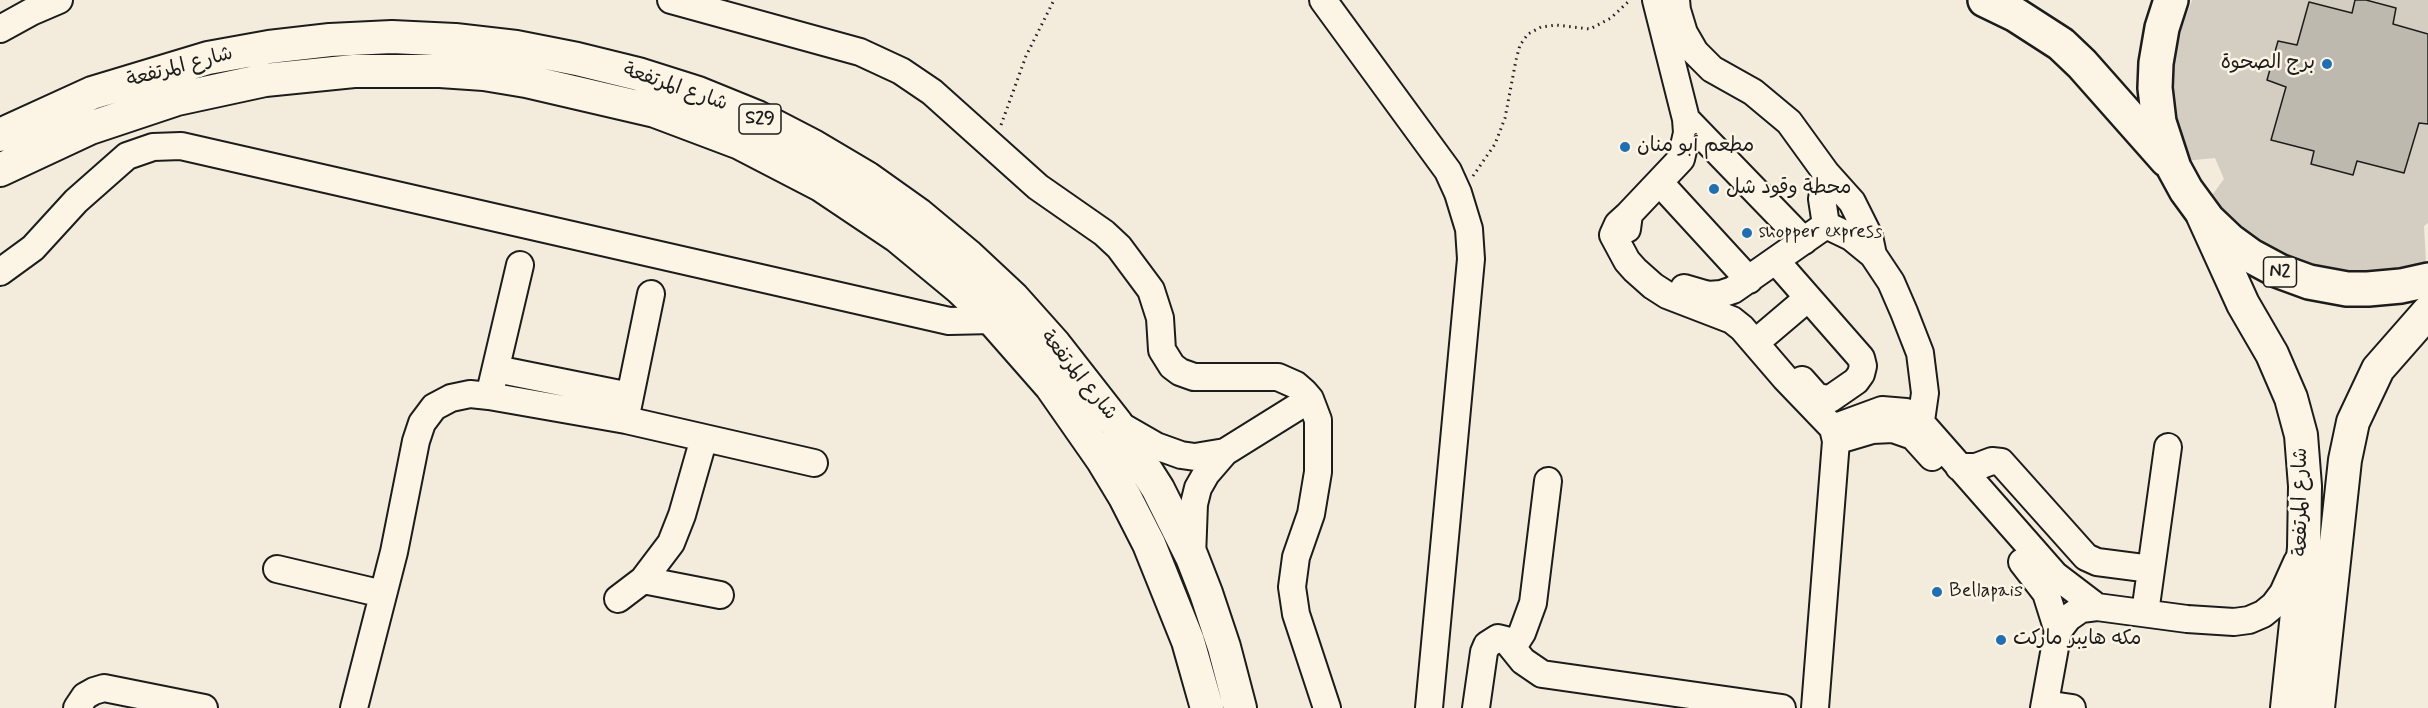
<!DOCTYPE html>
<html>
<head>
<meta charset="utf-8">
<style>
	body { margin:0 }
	canvas { display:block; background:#f3ecdd }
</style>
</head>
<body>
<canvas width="2428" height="708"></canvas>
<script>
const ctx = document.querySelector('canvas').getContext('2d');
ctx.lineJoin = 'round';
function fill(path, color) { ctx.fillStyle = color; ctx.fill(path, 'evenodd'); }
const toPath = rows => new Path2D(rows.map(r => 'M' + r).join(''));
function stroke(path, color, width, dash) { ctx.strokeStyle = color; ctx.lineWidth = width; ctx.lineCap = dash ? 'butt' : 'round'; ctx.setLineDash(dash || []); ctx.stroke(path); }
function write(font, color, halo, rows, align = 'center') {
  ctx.font = font + ' Mynerve,"Playpen Sans Arabic",sans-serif'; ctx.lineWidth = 5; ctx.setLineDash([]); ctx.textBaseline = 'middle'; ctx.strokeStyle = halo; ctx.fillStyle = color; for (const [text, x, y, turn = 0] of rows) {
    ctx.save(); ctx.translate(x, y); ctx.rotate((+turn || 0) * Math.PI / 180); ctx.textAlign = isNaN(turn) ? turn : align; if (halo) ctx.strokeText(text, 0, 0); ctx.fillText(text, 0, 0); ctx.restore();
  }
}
fill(toPath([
	[2192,0,2428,0,2428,223,2424,226,2426,263,2379,273,2343,274,2276,258,2207,202,2224,179,2215,158,2184,161,2169,90,2175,46]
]), '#d3cec1');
const building = toPath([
	[2355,0,2366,0,2396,8,2393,24,2428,34,2428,124,2419,123,2404,173,2357,161,2353,175,2311,164,2314,151,2271,140,2286,87,2267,80,2278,41,2297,45,2309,2,2352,13,2355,0]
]);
fill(building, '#beb9ae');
stroke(building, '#1c1c1c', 1.5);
const minor = toPath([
	[671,0,860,52,901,71,932,92,1038,187,1104,233,1119,247,1151,290,1160,318,1162,350,1172,366,1180,372,1194,377,1278,377,1296,385,1304,392,1310,399,1318,420,1318,472,1311,514,1296,557,1292,587,1296,614,1327,708],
	[1323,0,1448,171,1458,193,1469,229,1471,259,1429,708],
	[1676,0,1677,10,1684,33,1695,52,1712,69,1753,92,1789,122,1826,173,1852,202,1869,236,1873,255],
	[0,29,31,12,59,0],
	[1686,119,1804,241],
	[1660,183,1749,280],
	[1629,214,1618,224,1613,235,1627,261,1635,270,1653,286,1667,295,1732,320,1742,328,1785,378,1833,428,1836,441,1815,708],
	[1826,225,1851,237,1873,255,1891,282,1904,312,1920,353,1925,393,1921,421,1914,434],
	[1826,225,1822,199,1826,173],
	[1627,229,1629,214,1681,159,1687,133,1686,119,1656,0],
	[1776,261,1861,358,1863,366,1861,374,1856,381,1830,399,1817,397,1802,380],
	[0,272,33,248,76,201,127,156,153,147,181,146,949,321,993,320],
	[1684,288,1708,295,1721,294,1733,290,1826,225],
	[1755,343,1808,298],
	[496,369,630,396],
	[492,384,520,265],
	[627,411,651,294],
	[1116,423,1156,446,1181,455,1195,457,1225,452],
	[1833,428,1882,410,1906,412,1916,417,2055,575,2097,607],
	[1845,438,1872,430,1893,429,1913,436,1932,457],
	[1959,467,1976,467,1992,461,2001,462,2086,557,2097,562,2151,569],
	[1192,557,1194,504,1198,488,1206,474,1225,452,1310,399],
	[2022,562,2046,593,2058,631],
	[277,569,383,594],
	[643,580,720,595],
	[618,599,643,580,671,543,682,515,704,438],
	[2145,613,2168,447],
	[1513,647,1522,633,1533,603,1548,481],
	[2045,704,2072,708],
	[77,708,85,696,94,691,104,688,204,708],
	[354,708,394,552,416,441,422,423,434,407,451,398,470,394,489,396,626,420,814,463],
	[1476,708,1484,652,1487,645,1498,638,1506,640,1523,661,1542,674,1782,708],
	[2044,708,2058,631,2068,618,2081,609,2097,607,2187,619,2234,622,2249,620,2263,614,2274,605,2283,593,2297,562]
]);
const major = toPath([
	[0,135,92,93,208,58,269,47,330,40,392,37,455,40,516,47,577,59,638,74,698,93,757,117,813,146,867,178,919,215,967,255,1013,298,1055,345,1116,423,1158,489,1192,557,1206,593,1224,647,1240,708],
	[0,170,90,128,177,99,265,80,354,71,440,71,484,74,526,81,655,111,740,143,821,185,897,236,961,289,993,320,1051,386,1102,459,1125,497,1149,544,1188,641,1207,708],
	[2203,216,2243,304,2272,354,2291,398,2301,435,2305,486,2304,548,2287,708],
	[2318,708,2345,460,2353,422,2378,369,2428,312]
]);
const highway = toPath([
	[1985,0,2016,15,2061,44,2082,64,2167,160],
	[2171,0,2162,28,2156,63,2155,88,2159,122,2174,168,2186,190,2208,220,2229,240,2251,256,2279,271,2309,282,2347,289,2368,289,2401,286,2428,280]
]);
stroke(minor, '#1c1c1c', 30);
stroke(major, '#1c1c1c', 36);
stroke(highway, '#1c1c1c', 38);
stroke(toPath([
	[1001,125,1026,56,1054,0],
	[1473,176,1495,144,1505,118,1516,60,1520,45,1528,34,1541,27,1556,25,1590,29,1611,18,1630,0]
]), '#1c1c1c', 3, [1.5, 4.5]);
stroke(minor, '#fcf5e5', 26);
stroke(major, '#fcf5e5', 32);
stroke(highway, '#fcf5e5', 33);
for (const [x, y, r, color] of [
	[2327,64,6,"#1f6fb2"],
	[1625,147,6,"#1f6fb2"],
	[1714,189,6,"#1f6fb2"],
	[1747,233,6,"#1f6fb2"],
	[1937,592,6,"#1f6fb2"],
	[2001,640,6,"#1f6fb2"]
]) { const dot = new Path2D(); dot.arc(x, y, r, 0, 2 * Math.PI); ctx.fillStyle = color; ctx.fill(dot); stroke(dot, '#fcf5e5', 2); }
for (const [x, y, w] of [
	[760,119,42],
	[2280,272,33]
]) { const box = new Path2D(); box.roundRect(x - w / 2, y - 15, w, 30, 4.5); ctx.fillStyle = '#fcf5e5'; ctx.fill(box); stroke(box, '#1c1c1c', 1.5); }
write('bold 18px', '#1c1c1c', null, [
	["S29",760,119],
	["N2",2280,272]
]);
write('20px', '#1c1c1c', '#fcf5e5', [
	["برج الصحوة",2315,64,"right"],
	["مطعم أبو منان",1637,147],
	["محطة وقود شل",1726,189],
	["shopper express",1759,233],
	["Bellapais",1949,592],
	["مكه هايبر ماركت",2013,640]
], 'left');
write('20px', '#1c1c1c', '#fcf5e5', [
	["شارع المرتفعة",180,68,-15],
	["شارع المرتفعة",675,88,19],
	["شارع المرتفعة",1078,376,51],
	["شارع المرتفعة",2302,502,-90]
]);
</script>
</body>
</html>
